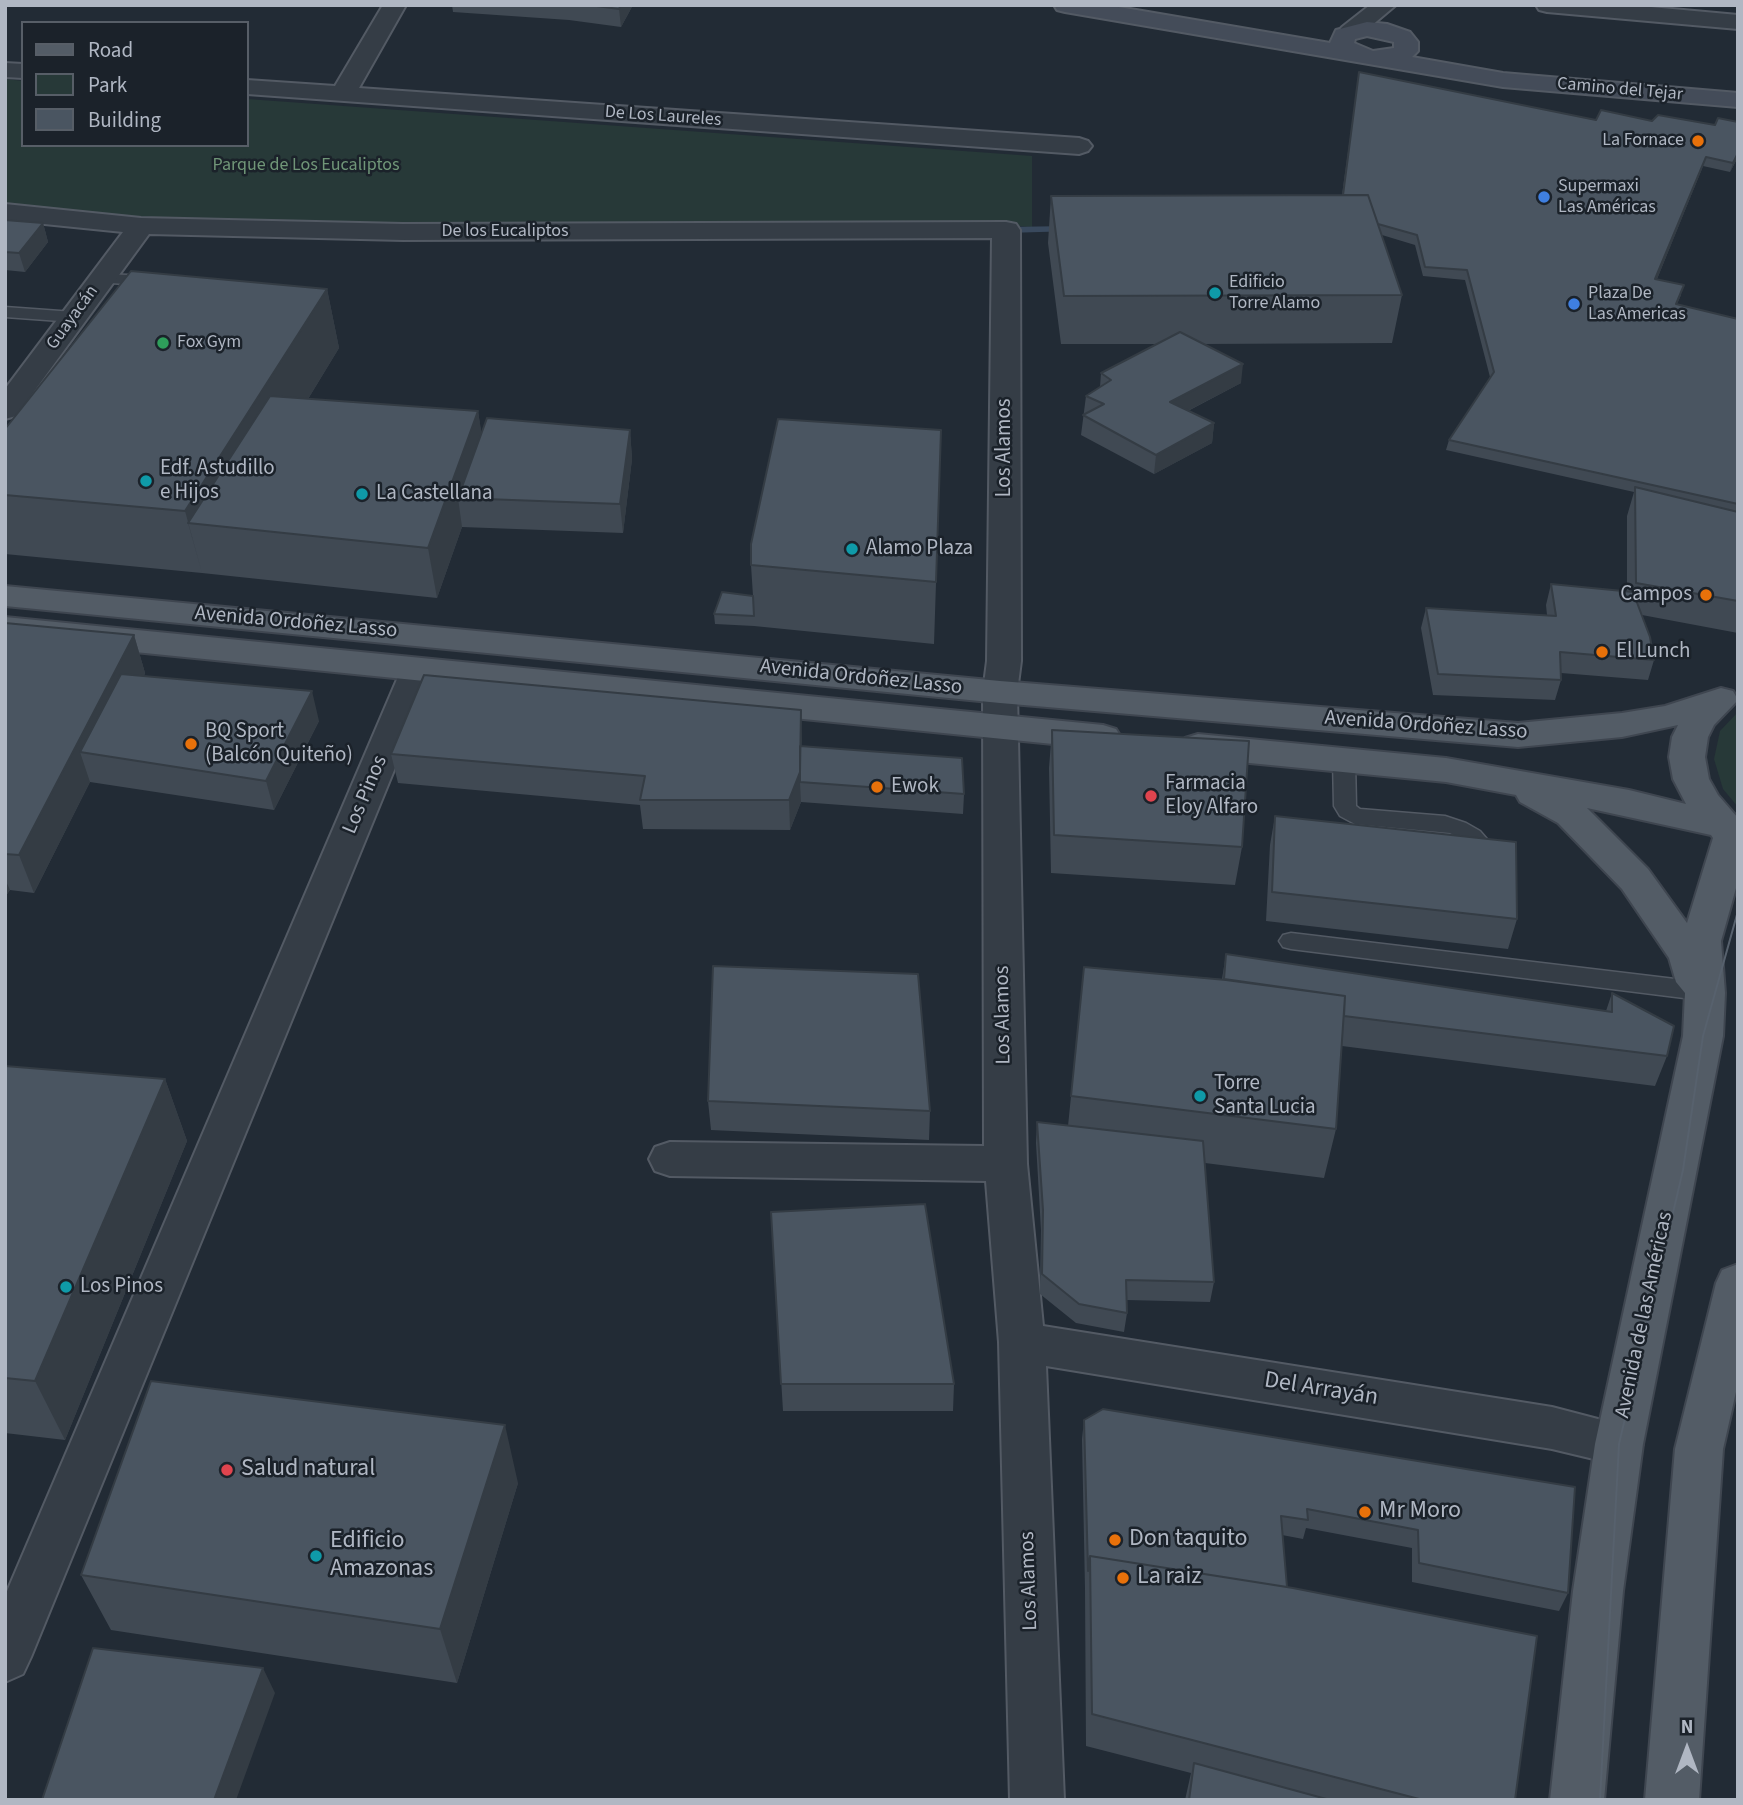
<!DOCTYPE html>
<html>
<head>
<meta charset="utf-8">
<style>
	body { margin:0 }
	#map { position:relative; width:1743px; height:1805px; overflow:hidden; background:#222b35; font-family:"Source Sans 3",sans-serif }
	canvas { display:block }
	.frame { position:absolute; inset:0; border:7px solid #b0b7c3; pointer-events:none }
	.legend { position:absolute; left:21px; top:21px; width:228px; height:126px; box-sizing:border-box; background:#1b222a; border:2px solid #575e67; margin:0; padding:9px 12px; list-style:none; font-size:21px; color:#b0b7c3 }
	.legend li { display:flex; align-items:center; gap:14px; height:35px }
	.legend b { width:35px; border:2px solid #575e67 }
	.north { position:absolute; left:1652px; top:1714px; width:70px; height:70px; -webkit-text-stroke:5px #1b222a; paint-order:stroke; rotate:0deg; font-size:19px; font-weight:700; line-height:28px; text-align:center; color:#b0b7c3 }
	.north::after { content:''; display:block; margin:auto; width:24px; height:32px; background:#b0b7c3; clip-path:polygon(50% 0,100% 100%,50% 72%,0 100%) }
</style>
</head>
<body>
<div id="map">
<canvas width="1743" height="1805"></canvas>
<div class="frame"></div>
<ul class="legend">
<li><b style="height:9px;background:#535c66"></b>Road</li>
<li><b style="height:19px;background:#273938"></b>Park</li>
<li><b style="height:19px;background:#4a5561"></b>Building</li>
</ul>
<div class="north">N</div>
</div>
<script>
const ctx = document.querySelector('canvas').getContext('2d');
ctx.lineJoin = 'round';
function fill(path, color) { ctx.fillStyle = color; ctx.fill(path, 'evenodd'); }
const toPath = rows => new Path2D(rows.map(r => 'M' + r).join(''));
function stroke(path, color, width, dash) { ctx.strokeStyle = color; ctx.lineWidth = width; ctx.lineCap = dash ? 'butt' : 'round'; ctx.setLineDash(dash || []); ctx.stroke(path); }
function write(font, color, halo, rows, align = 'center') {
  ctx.font = font + ' "Source Sans 3",sans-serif'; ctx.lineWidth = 5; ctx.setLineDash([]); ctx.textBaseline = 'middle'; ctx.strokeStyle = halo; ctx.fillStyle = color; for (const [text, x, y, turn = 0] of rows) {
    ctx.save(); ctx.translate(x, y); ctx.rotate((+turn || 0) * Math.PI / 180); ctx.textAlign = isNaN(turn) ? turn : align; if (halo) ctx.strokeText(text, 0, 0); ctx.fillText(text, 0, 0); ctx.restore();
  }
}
fill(toPath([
	[5,79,23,81,23,145,247,145,247,99,1032,156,1032,227,989,224,141,229,5,213],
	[1738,712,1738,807,1723,789,1714,759,1720,731]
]), '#273938');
fill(toPath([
	[1070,226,1076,229,1074,231,1006,233,1000,230,1006,227,1070,226]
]), '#39495d');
const lane = toPath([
	[102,274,155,276,163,281,155,286,96,282,94,279,96,276,102,274],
	[5,307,74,312,82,317,74,322,5,317,5,307],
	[1344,753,1352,755,1355,760,1356,806,1360,809,1445,816,1466,823,1480,831,1493,846,1496,852,1496,863,1493,869,1485,871,1477,869,1474,853,1464,841,1450,833,1355,824,1340,816,1334,806,1333,760,1336,755,1344,753],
	[1291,933,1700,982,1708,985,1712,991,1708,997,1700,1000,1291,949,1283,947,1279,941,1283,935,1291,933]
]);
const street = toPath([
	[383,5,406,5,359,88,1079,138,1088,141,1092,146,1088,151,1079,154,247,94,247,80,335,86,383,5],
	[1370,5,1396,5,1358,37,1342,37,1338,32,1342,27,1370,5],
	[1536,5,1629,5,1738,15,1738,29,1547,12,1539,10,1536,5],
	[5,63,23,64,23,78,5,77,5,63],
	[5,204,141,218,403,224,1006,222,1016,224,1020,230,1021,661,1017,692,1027,1164,1043,1326,1552,1407,1636,1429,1643,1444,1636,1459,1619,1465,1552,1449,1046,1366,1064,1800,1010,1800,999,1342,986,1181,670,1176,655,1171,649,1159,655,1147,670,1142,984,1146,983,692,987,661,992,238,403,240,149,234,16,416,5,419,5,389,123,232,5,220,5,204],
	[418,659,430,662,435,670,31,1657,23,1674,5,1682,5,1596,401,670,406,662,418,659]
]);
const secondary = toPath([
	[1054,5,1107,5,1330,43,1336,30,1367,22,1387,24,1410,32,1418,42,1418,51,1412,57,1503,73,1738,93,1738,107,1503,87,1065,12,1057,10,1054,5],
	[1367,36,1394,42,1394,48,1373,51,1354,43,1355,39,1367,36]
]);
const primary = toPath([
	[5,586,1000,681,1518,723,1622,713,1665,706,1721,688,1733,691,1738,700,1714,725,1708,737,1705,757,1709,779,1718,795,1738,818,1738,881,1721,941,1725,993,1723,1036,1643,1444,1623,1591,1604,1800,1550,1800,1573,1591,1595,1444,1683,1036,1685,993,1676,982,1669,958,1622,889,1558,823,1520,802,1516,795,1446,782,1198,758,1185,754,1180,746,1185,738,1198,734,1446,758,1629,790,1686,804,1673,779,1669,757,1672,737,1678,725,1622,737,1518,747,1000,703,5,606,5,586],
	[1587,808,1711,835,1713,838,1687,923,1648,869,1587,808],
	[5,617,1103,725,1116,729,1121,737,1116,745,1103,749,5,639,5,617],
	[1738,1264,1738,1383,1723,1449,1699,1800,1645,1800,1675,1449,1716,1283,1722,1270,1738,1264]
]);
stroke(lane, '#535a64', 3);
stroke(street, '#535a64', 4);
stroke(secondary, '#535a64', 4);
stroke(primary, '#3f4650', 4);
fill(lane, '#353d46');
fill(street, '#353d46');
fill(secondary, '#444c59');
fill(primary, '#535c66');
stroke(toPath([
	[1600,1800,1619,1444,1683,1170,1703,1036,1738,911]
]), '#57616d', 2);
fill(toPath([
	[452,5,633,5,621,27,569,20,453,12],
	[1359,72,1738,157,1730,172,1703,166,1657,279,1681,295,1677,304,1738,319,1738,633,1642,615,1654,660,1648,680,1561,673,1561,680,1555,700,1433,695,1421,628,1426,608,1547,615,1546,605,1551,584,1627,591,1627,516,1634,492,1446,450,1449,440,1490,377,1465,280,1423,276,1415,245,1382,235,1402,295,1392,343,1203,344,1241,383,1188,411,1214,423,1212,443,1154,474,1081,435,1086,396,1100,387,1101,373,1158,344,1061,344,1048,243,1051,196,1342,195],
	[5,220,43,223,48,242,25,272,5,270],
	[327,289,339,348,308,399,478,411,481,432,630,430,632,459,623,533,462,527,437,598,202,573,5,554,5,429],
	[941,430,934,644,754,626,715,624,714,614,753,596,751,565],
	[5,623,134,635,145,673,144,676,319,721,274,810,90,782,34,893,10,890,5,897],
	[1052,730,1242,847,1235,885,1051,873,1049,768],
	[802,746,964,794,963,814,801,802,790,830,643,829,640,805,398,783,391,754],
	[1275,816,1517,919,1508,949,1266,921,1270,845],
	[1226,954,1606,1011,1612,993,1667,1056,1655,1086,1342,1046,1336,1129,1324,1178,1205,1163,1214,1282,1210,1302,1127,1300,1127,1313,1124,1332,1076,1323,1040,1294,1041,1230,1036,1143,1037,1122,1068,1126,1084,967,1222,979],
	[5,1066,165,1079,187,1141,65,1440,5,1433],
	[708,1101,930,1111,929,1140,711,1130],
	[771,1212,954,1384,953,1411,783,1411],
	[1084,1420,1575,1487,1568,1593,1559,1611,1412,1582,1412,1548,1306,1528,1303,1539,1282,1535,1287,1587,1515,1800,1185,1800,1191,1773,1086,1746,1085,1589,1082,1439],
	[518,1483,457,1683,111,1630,81,1575]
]), '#404953');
fill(toPath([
	[621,5,633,5,621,27,619,9],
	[1738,153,1738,157,1730,172,1733,163],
	[1706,157,1703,166,1653,289,1655,279],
	[43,223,48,242,25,272,19,253],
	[327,289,339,348,230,527,188,523,202,573,185,511],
	[1243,364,1241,383,1168,421,1170,402],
	[478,411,486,461,458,498,462,527,437,598,428,548],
	[1214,423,1212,443,1154,474,1156,455],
	[630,430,632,459,623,533,620,504],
	[134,635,145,673,103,756,80,752,90,782,34,893,19,855],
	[312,691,319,721,274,810,266,781],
	[801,710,802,739,801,782,800,782,801,802,790,830,789,800],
	[5,879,10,890,5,897],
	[165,1079,187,1141,65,1440,35,1381],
	[505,1425,518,1483,457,1683,440,1629],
	[263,1668,275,1693,236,1800,214,1800]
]), '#343c44');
const building = toPath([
	[589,5,621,5,619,9,589,5],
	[1359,72,1596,120,1601,110,1652,121,1658,115,1715,125,1718,118,1738,122,1738,153,1733,163,1706,157,1655,279,1684,285,1676,304,1738,319,1738,504,1449,440,1494,372,1467,270,1425,267,1417,235,1378,224,1368,195,1343,195,1359,72],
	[1368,195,1402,295,1064,296,1051,196,1368,195],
	[5,220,43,223,19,253,5,252,5,220],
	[131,271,327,289,185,511,5,495,5,429,131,271],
	[1180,332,1243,364,1170,402,1214,423,1156,455,1083,415,1104,404,1086,396,1111,380,1101,373,1180,332],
	[270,396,478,411,428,548,188,523,270,396],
	[487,418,630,430,620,504,458,498,487,418],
	[778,419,941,430,936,582,751,565,751,544,778,419],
	[1635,487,1738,512,1738,601,1636,583,1635,487],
	[1551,584,1633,592,1650,637,1654,660,1560,652,1561,680,1438,674,1426,608,1556,616,1551,584],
	[722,592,753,596,754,616,714,614,722,592],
	[5,623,134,635,19,855,5,854,5,623],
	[121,674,312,691,266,781,80,752,121,674],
	[424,675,801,710,800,772,789,800,640,800,645,776,391,754,424,675],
	[1052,730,1249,741,1242,847,1054,835,1052,730],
	[800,746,962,758,964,794,800,782,800,746],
	[1275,816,1516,842,1517,919,1272,892,1275,816],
	[1226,954,1612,1012,1612,993,1674,1026,1667,1056,1344,1016,1345,996,1224,979,1226,954],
	[713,966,918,974,930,1111,708,1101,713,966],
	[1084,967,1226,980,1345,996,1336,1129,1071,1096,1084,967],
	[5,1066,165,1079,35,1381,5,1378,5,1066],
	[1037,1122,1203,1141,1214,1282,1126,1280,1127,1313,1079,1304,1042,1274,1043,1210,1037,1122],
	[925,1204,954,1384,781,1384,771,1212,925,1204],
	[151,1381,505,1425,440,1629,81,1575,151,1381],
	[1103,1409,1575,1487,1568,1593,1419,1563,1418,1530,1307,1509,1308,1520,1281,1516,1287,1587,1090,1556,1088,1571,1084,1420,1103,1409],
	[1090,1556,1293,1588,1537,1636,1515,1800,1423,1800,1092,1714,1090,1556],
	[93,1648,263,1668,214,1800,42,1800,93,1648],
	[1194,1763,1330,1800,1189,1800,1194,1763]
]);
fill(building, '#4a5561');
stroke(building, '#343c44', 2);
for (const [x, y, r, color] of [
	[1698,141,7,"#e8710a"],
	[1544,197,7,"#3f7fe0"],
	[1215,293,7,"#0f9aa8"],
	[1574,304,7,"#3f7fe0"],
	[163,343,7,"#2e9e5b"],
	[146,481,7,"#0f9aa8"],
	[362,494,7,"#0f9aa8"],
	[852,549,7,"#0f9aa8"],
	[1706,595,7,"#e8710a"],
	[1602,652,7,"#e8710a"],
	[191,744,7,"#e8710a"],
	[877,787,7,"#e8710a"],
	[1151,796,7,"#e0444e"],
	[1200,1096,7,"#0f9aa8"],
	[66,1287,7,"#0f9aa8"],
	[227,1470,7,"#e0444e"],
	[1365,1512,7,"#e8710a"],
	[1115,1540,7,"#e8710a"],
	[316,1556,7,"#0f9aa8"],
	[1123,1578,7,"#e8710a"]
]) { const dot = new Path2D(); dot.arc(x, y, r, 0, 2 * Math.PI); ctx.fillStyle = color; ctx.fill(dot); stroke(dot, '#1b222a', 2.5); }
write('18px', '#b0b7c3', '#1b222a', [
	["Camino del Tejar",1620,90,5],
	["De Los Laureles",663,117,4],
	["De los Eucaliptos",505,232],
	["Guayacán",73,318,-54]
]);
write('18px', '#b0b7c3', '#1b222a', [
	["La Fornace",1684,141,"right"],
	["Supermaxi",1558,187],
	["Las Américas",1558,208],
	["Edificio",1229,283],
	["Torre Alamo",1229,304],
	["Plaza De",1588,294],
	["Las Americas",1588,315],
	["Fox Gym",177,343]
], 'left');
write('18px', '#709678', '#1b222a', [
	["Parque de Los Eucaliptos",306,166]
]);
write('21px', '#b0b7c3', '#1b222a', [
	["Los Alamos",1005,448,-90],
	["Avenida Ordoñez Lasso",296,623,5],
	["Avenida Ordoñez Lasso",861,678,6],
	["Avenida Ordoñez Lasso",1426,726,4],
	["Los Pinos",366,795,-67],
	["Los Alamos",1004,1015,-91],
	["Avenida de las Américas",1645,1315,-78],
	["Los Alamos",1030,1581,-92]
]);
write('21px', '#b0b7c3', '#1b222a', [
	["Edf. Astudillo",160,469],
	["e Hijos",160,493],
	["La Castellana",376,494],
	["Alamo Plaza",866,549],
	["Campos",1692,595,"right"],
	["El Lunch",1616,652],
	["BQ Sport",205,732],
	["(Balcón Quiteño)",205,756],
	["Farmacia",1165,784],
	["Eloy Alfaro",1165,808],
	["Ewok",891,787],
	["Torre",1214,1084],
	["Santa Lucia",1214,1108],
	["Los Pinos",80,1287]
], 'left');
write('24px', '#b0b7c3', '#1b222a', [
	["Del Arrayán",1321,1390,9]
]);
write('24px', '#b0b7c3', '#1b222a', [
	["Salud natural",241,1470],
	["Mr Moro",1379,1512],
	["Don taquito",1129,1540],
	["Edificio",330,1542],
	["Amazonas",330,1570],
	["La raiz",1137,1578]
], 'left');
</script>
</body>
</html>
